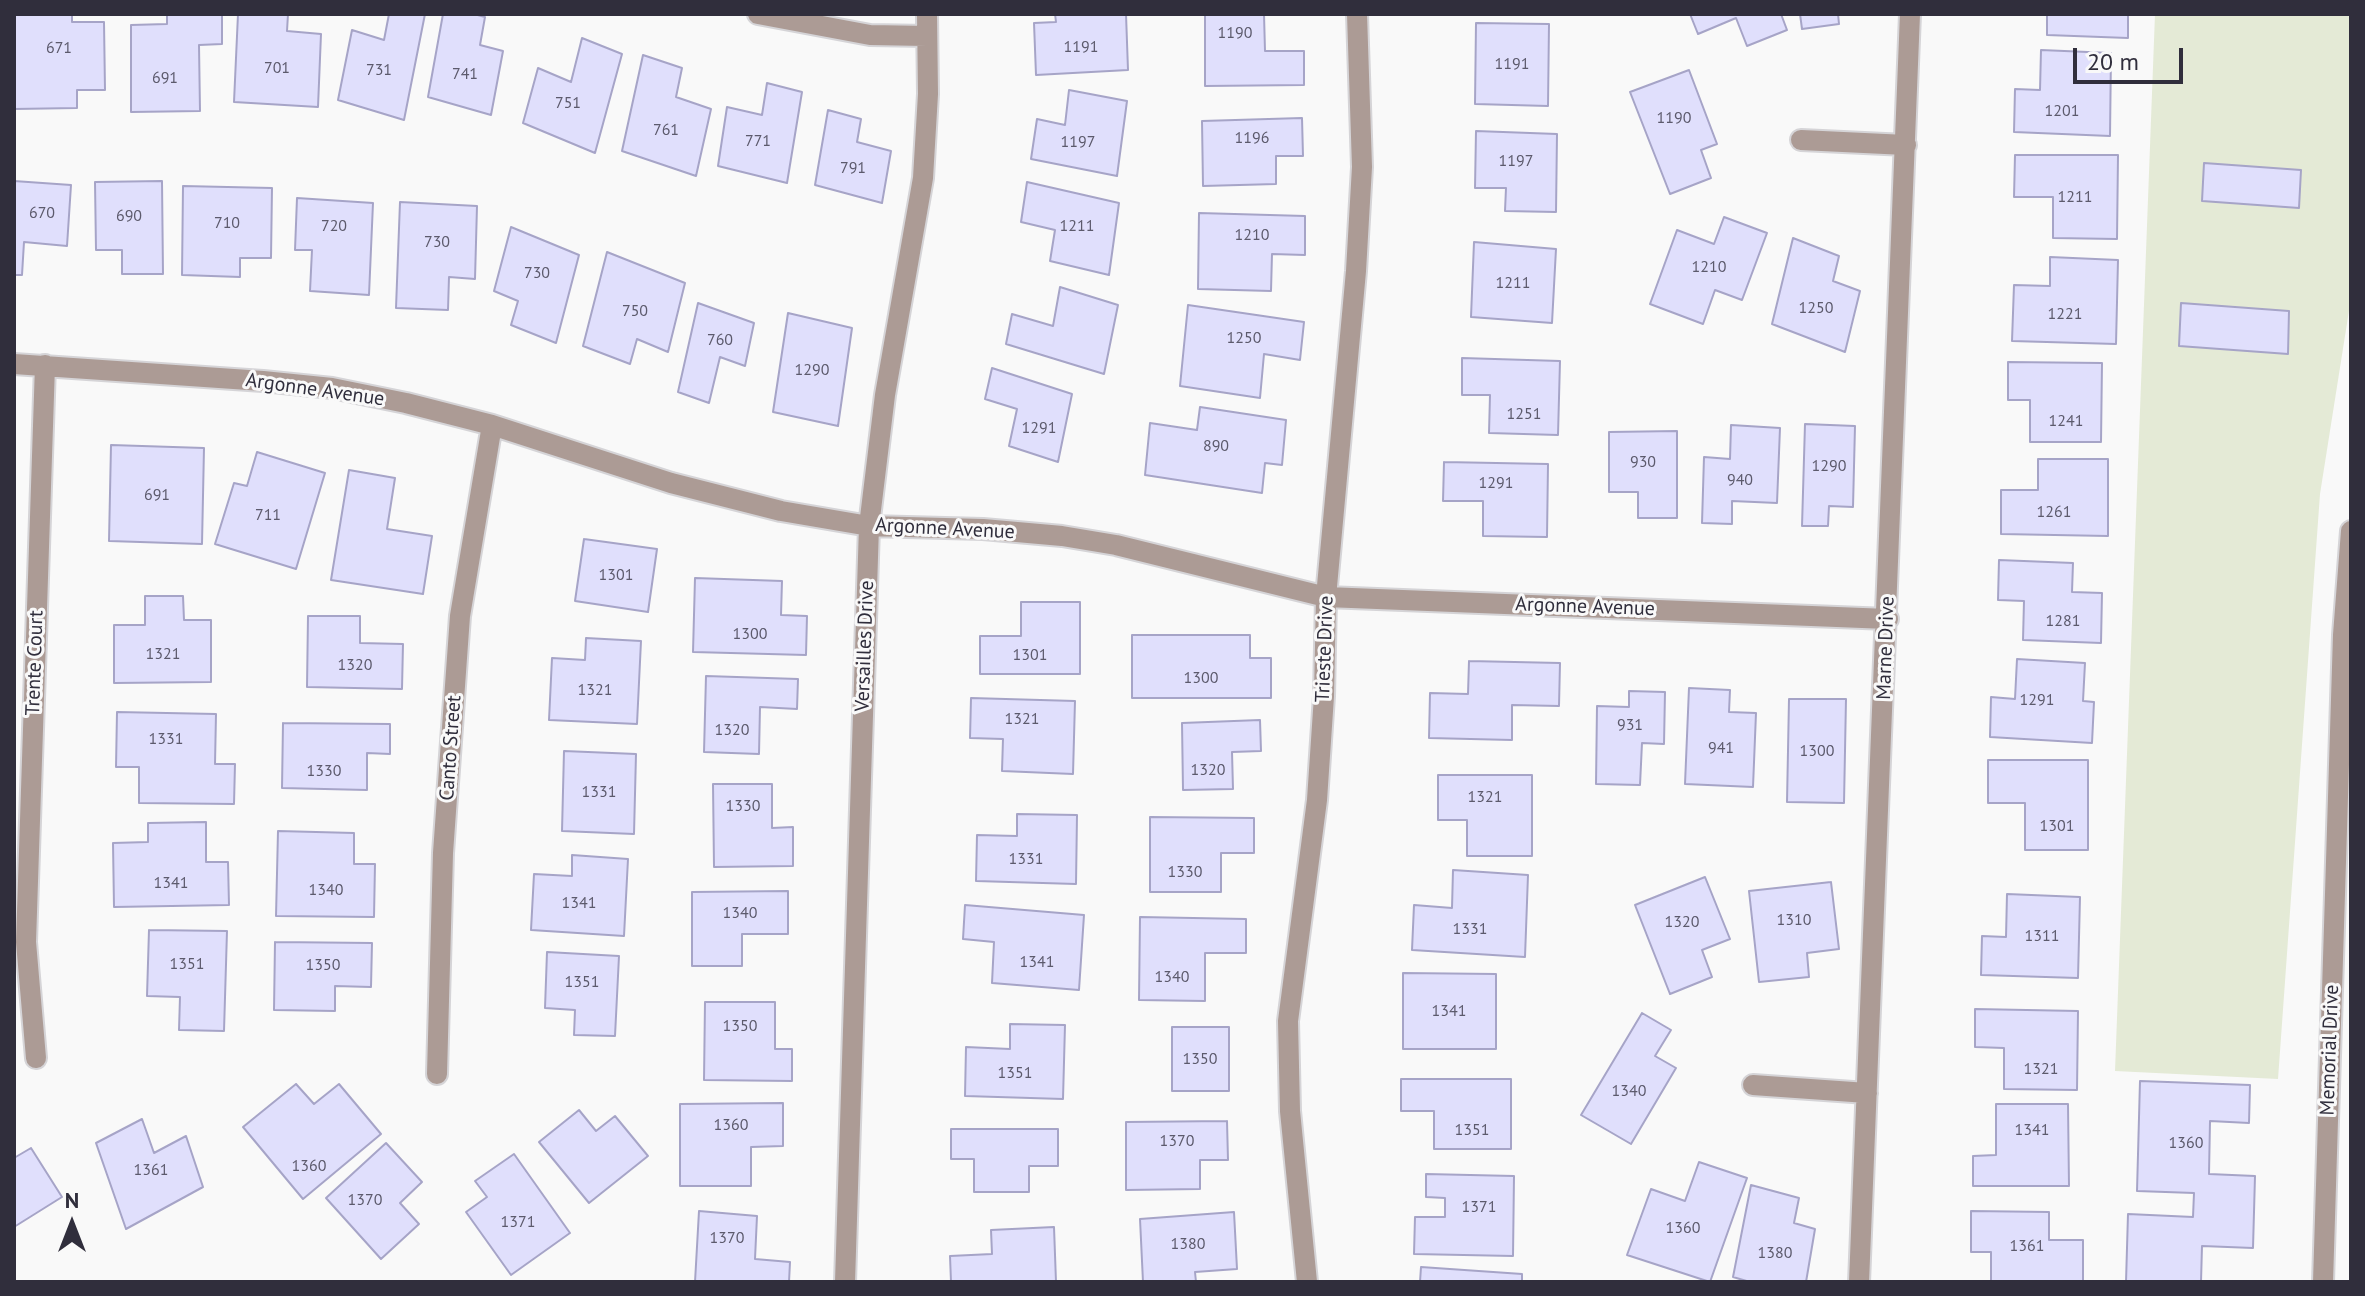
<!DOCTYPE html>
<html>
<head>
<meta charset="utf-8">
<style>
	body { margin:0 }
	#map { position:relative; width:2365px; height:1296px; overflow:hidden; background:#f9f9f9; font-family:"PT Sans",sans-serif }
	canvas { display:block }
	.frame { position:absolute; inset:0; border:16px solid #302e3c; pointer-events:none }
	.north { position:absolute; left:32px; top:1184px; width:80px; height:80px; -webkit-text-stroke:6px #f9f9f9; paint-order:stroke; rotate:0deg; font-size:22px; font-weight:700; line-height:32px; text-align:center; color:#302e3c }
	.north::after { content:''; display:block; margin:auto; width:28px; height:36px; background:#302e3c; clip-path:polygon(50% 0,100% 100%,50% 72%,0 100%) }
	.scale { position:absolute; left:2073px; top:48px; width:110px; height:36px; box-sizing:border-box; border:4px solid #302e3c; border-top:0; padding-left:10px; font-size:24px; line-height:28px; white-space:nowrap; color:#302e3c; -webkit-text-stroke:6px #f9f9f9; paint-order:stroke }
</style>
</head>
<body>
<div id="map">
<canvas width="2365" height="1296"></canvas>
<div class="frame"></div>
<div class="north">N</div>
<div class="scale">20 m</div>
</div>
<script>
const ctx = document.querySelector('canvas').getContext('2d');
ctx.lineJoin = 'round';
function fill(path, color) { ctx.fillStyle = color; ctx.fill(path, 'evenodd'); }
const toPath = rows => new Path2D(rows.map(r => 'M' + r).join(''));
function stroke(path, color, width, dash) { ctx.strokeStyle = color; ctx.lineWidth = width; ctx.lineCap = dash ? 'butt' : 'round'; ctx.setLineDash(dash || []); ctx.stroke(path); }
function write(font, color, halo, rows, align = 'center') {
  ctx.font = font + ' "PT Sans",sans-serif'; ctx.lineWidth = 6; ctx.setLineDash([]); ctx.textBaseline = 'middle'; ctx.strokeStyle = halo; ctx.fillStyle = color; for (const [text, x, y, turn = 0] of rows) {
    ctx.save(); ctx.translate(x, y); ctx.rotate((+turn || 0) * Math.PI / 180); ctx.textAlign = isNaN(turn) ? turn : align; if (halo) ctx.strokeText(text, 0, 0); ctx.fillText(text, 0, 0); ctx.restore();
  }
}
fill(toPath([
	[2155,14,2351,14,2351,298,2320,494,2278,1079,2115,1071]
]), '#e4ead6');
const building = toPath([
	[14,14,72,14,72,22,104,22,105,90,77,90,77,108,14,109,14,14],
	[167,14,222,14,222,44,199,45,200,111,131,112,131,25,167,24,167,14],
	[238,14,288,14,287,31,321,34,318,107,234,102,238,14],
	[389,14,425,14,404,120,338,100,352,30,384,40,389,14],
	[443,14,474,14,485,17,480,45,503,51,491,115,428,97,443,14],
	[1055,14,1126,14,1128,70,1036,75,1034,23,1056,22,1055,14],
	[1205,14,1264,14,1265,51,1304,51,1304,85,1205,86,1205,14],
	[1690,14,1781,14,1787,30,1747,46,1736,18,1698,34,1690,14],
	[1800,14,1838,14,1839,24,1802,29,1800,14],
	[2047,14,2128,14,2128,38,2047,35,2047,14],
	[1476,23,1549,24,1548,106,1475,104,1476,23],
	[582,38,622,54,595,153,523,123,538,68,571,82,582,38],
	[2041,50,2111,53,2110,136,2014,132,2015,89,2040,90,2041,50],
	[643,55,682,68,676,97,711,109,696,176,622,151,643,55],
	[1689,70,1717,144,1701,150,1711,178,1670,194,1630,92,1689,70],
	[767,83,802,92,787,183,718,166,727,107,762,115,767,83],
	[1069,90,1127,101,1117,176,1031,159,1037,119,1065,125,1069,90],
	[828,110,861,119,857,142,891,151,882,203,815,185,828,110],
	[1302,118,1303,156,1276,156,1276,184,1203,186,1202,121,1302,118],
	[1476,131,1557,134,1556,212,1505,211,1506,188,1475,188,1476,131],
	[2015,155,2118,155,2117,239,2053,238,2053,197,2014,197,2015,155],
	[2204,163,2301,170,2299,208,2202,201,2204,163],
	[14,181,71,185,67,246,24,242,22,275,14,275,14,181],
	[162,181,163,274,122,274,122,250,96,250,95,182,162,181],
	[1027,182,1119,203,1109,275,1050,261,1055,230,1021,222,1027,182],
	[183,186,272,188,271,258,240,258,240,277,182,275,183,186],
	[297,198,373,203,369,295,310,291,312,250,295,250,297,198],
	[400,202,477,206,475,279,449,277,448,310,396,308,400,202],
	[1199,213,1305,216,1305,255,1272,254,1271,291,1198,289,1199,213],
	[1724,217,1767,233,1742,300,1715,290,1703,324,1650,304,1677,230,1714,244,1724,217],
	[511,227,579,255,556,343,511,325,518,301,494,291,511,227],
	[1793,238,1839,256,1833,281,1860,291,1845,352,1772,324,1793,238],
	[1474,242,1556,249,1552,323,1471,317,1474,242],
	[607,252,685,283,668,352,637,339,630,364,583,346,607,252],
	[2050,257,2118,260,2116,344,2012,341,2014,285,2050,286,2050,257],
	[1060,287,1118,305,1104,374,1006,344,1012,314,1053,326,1060,287],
	[698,303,754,323,745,366,720,357,709,403,678,392,698,303],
	[2181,303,2289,311,2288,354,2179,346,2181,303],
	[1188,305,1304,322,1300,360,1264,354,1260,398,1180,386,1188,305],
	[788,313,852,328,838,426,773,412,788,313],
	[1462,358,1560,361,1558,435,1489,433,1490,395,1462,395,1462,358],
	[2008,362,2102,363,2101,442,2030,442,2030,400,2008,400,2008,362],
	[992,368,1072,394,1058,462,1009,446,1017,409,985,399,992,368],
	[1200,407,1286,420,1282,465,1265,463,1262,493,1145,475,1150,423,1197,430,1200,407],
	[1805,424,1855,426,1853,507,1829,506,1828,526,1802,526,1805,424],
	[1731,425,1780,428,1777,503,1732,501,1732,524,1702,523,1704,457,1730,459,1731,425],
	[1677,431,1677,518,1638,518,1638,492,1609,492,1609,432,1677,431],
	[111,445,204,448,202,544,109,541,111,445],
	[257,452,325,473,296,569,215,544,234,483,247,486,257,452],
	[2038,459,2108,459,2108,536,2001,534,2001,490,2038,490,2038,459],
	[1444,462,1548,464,1547,537,1483,536,1483,501,1443,501,1444,462],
	[349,470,395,478,387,529,432,536,423,594,331,580,349,470],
	[584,539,657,549,648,612,575,601,584,539],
	[1999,560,2073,563,2072,592,2102,593,2101,643,2023,640,2024,601,1998,600,1999,560],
	[695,578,782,581,781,615,807,616,806,655,693,652,695,578],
	[145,596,183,596,184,620,211,620,211,682,114,683,114,625,145,625,145,596],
	[1021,602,1080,602,1080,674,980,674,980,636,1021,636,1021,602],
	[308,616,360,616,360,643,403,644,402,689,307,687,308,616],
	[1132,635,1250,635,1250,658,1271,658,1271,698,1132,698,1132,635],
	[586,638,641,641,637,724,549,720,552,658,585,660,586,638],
	[2017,659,2085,663,2083,701,2094,702,2092,743,1990,737,1991,697,2015,699,2017,659],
	[1469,661,1560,663,1559,706,1512,705,1512,740,1429,738,1430,693,1468,694,1469,661],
	[706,676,798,679,797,709,760,707,759,754,704,752,706,676],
	[1689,688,1730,690,1729,712,1756,713,1753,787,1685,784,1689,688],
	[1629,691,1665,692,1664,744,1642,743,1640,785,1596,784,1597,706,1629,707,1629,691],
	[971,698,1075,701,1073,774,1002,771,1003,739,970,738,971,698],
	[1789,699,1846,699,1844,803,1787,802,1789,699],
	[117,712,216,714,215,764,235,764,234,804,139,803,139,767,116,767,117,712],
	[1260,720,1261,751,1232,752,1233,789,1183,790,1182,723,1260,720],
	[283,723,390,724,390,754,367,753,367,790,282,788,283,723],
	[564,751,636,754,634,834,562,831,564,751],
	[1988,760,2088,760,2088,850,2025,850,2025,803,1988,803,1988,760],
	[1438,775,1532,775,1532,856,1467,856,1467,820,1438,820,1438,775],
	[713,784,772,784,772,828,793,827,793,866,714,867,713,784],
	[1017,814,1077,815,1076,884,976,881,977,835,1017,836,1017,814],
	[1150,817,1254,818,1254,853,1221,853,1221,892,1150,892,1150,817],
	[206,822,206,862,228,862,229,905,114,907,113,843,148,842,148,823,206,822],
	[278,831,354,833,354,864,375,864,374,917,276,916,278,831],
	[572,855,628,859,624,936,531,930,534,874,572,876,572,855],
	[1453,870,1528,875,1525,957,1412,950,1414,905,1452,908,1453,870],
	[1705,877,1730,939,1702,950,1712,977,1670,994,1635,905,1705,877],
	[1831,882,1839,949,1807,953,1809,977,1759,982,1749,891,1831,882],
	[788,891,788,934,742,934,742,966,692,966,692,892,788,891],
	[2007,894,2080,897,2078,978,1981,975,1982,936,2006,937,2007,894],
	[965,905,1084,915,1079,990,992,983,994,942,963,939,965,905],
	[1140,917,1246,919,1246,953,1205,953,1205,1001,1139,1000,1140,917],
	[149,930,227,931,224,1031,179,1030,180,997,147,996,149,930],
	[275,942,372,943,371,987,335,986,335,1011,274,1010,275,942],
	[547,952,619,956,615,1036,574,1035,575,1010,545,1008,547,952],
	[1403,973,1496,974,1496,1049,1403,1049,1403,973],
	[705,1002,775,1002,775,1049,792,1049,792,1081,704,1080,705,1002],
	[1975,1009,2078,1011,2077,1090,2004,1089,2004,1048,1975,1047,1975,1009],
	[1642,1013,1671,1030,1655,1056,1676,1068,1631,1144,1581,1115,1642,1013],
	[1010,1024,1065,1025,1063,1099,965,1096,966,1047,1010,1049,1010,1024],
	[1172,1027,1229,1027,1229,1091,1172,1091,1172,1027],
	[1401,1079,1511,1079,1511,1149,1434,1149,1434,1111,1401,1111,1401,1079],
	[2140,1081,2250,1085,2249,1123,2210,1121,2209,1174,2255,1176,2253,1248,2202,1246,2201,1282,2126,1282,2128,1214,2193,1217,2194,1193,2137,1191,2140,1081],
	[296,1084,314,1104,339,1084,381,1134,303,1199,243,1127,296,1084],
	[783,1103,783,1146,751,1147,751,1186,680,1186,680,1104,783,1103],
	[1996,1104,2068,1104,2069,1186,1973,1186,1973,1156,1996,1155,1996,1104],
	[579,1110,596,1131,615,1116,648,1156,589,1203,539,1142,579,1110],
	[142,1119,154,1153,186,1136,203,1187,126,1229,96,1143,142,1119],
	[1227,1121,1228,1160,1200,1160,1200,1189,1126,1190,1126,1122,1227,1121],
	[951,1129,1058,1129,1058,1166,1029,1166,1029,1192,974,1192,974,1159,951,1159,951,1129],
	[386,1143,422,1182,400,1203,419,1224,381,1259,326,1198,386,1143],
	[31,1148,62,1197,14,1227,14,1158,31,1148],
	[514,1154,570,1233,511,1275,466,1212,487,1197,475,1181,514,1154],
	[1699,1162,1747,1178,1710,1282,1627,1255,1651,1189,1685,1201,1699,1162],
	[1426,1174,1514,1176,1513,1256,1414,1254,1415,1217,1445,1217,1445,1198,1426,1197,1426,1174],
	[1751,1185,1799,1198,1794,1223,1815,1229,1806,1282,1750,1282,1733,1277,1751,1185],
	[699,1211,757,1216,755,1259,790,1262,789,1282,695,1282,699,1211],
	[1971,1211,2049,1212,2049,1240,2083,1240,2083,1282,1991,1282,1991,1252,1971,1252,1971,1211],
	[1234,1212,1237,1269,1195,1272,1196,1282,1143,1282,1140,1219,1234,1212],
	[1054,1227,1056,1282,951,1282,950,1256,992,1254,991,1230,1054,1227],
	[1421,1267,1522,1274,1522,1282,1420,1282,1421,1267]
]);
fill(building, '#e0dffc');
stroke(building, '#a6a4c7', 2);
const minor = toPath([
	[758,14,870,35,927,36],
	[1801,140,1906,145],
	[14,364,263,381,332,388,406,403,492,425,671,483,781,511,869,526,983,529,1062,536,1116,545,1326,597,1888,619],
	[36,1058,26,942,45,365],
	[437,1074,443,853,460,616,492,425],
	[1753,1085,1867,1093],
	[845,1282,869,526,885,395,923,178,928,94,927,14],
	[1307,1282,1290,1111,1288,1021,1317,800,1324,696,1326,597,1356,271,1362,167,1357,14],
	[1859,1282,1910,14],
	[2323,1282,2343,635,2351,531]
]);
stroke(minor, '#d5d4d7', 24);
stroke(minor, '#ac9b95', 20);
write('16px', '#5c5a6c', null, [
	["1190",1235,33],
	["1191",1081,47],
	["671",59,48],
	["1191",1512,64],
	["701",277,68],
	["731",379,70],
	["741",465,74],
	["691",165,78],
	["751",568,103],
	["1201",2062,111],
	["1190",1674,118],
	["761",666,130],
	["1196",1252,138],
	["771",758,141],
	["1197",1078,142],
	["1197",1516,161],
	["791",853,168],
	["1211",2075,197],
	["670",42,213],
	["690",129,216],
	["710",227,223],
	["720",334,226],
	["1211",1077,226],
	["1210",1252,235],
	["730",437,242],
	["1210",1709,267],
	["730",537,273],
	["1211",1513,283],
	["1250",1816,308],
	["750",635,311],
	["1221",2065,314],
	["1250",1244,338],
	["760",720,340],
	["1290",812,370],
	["1251",1524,414],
	["1241",2066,421],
	["1291",1039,428],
	["890",1216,446],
	["930",1643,462],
	["1290",1829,466],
	["940",1740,480],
	["1291",1496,483],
	["691",157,495],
	["1261",2054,512],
	["711",268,515],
	["1301",616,575],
	["1281",2063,621],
	["1300",750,634],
	["1321",163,654],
	["1301",1030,655],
	["1320",355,665],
	["1300",1201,678],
	["1321",595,690],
	["1291",2037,700],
	["1321",1022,719],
	["931",1630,725],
	["1320",732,730],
	["1331",166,739],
	["941",1721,748],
	["1300",1817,751],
	["1320",1208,770],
	["1330",324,771],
	["1331",599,792],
	["1321",1485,797],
	["1330",743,806],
	["1301",2057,826],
	["1331",1026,859],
	["1330",1185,872],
	["1341",171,883],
	["1340",326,890],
	["1341",579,903],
	["1340",740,913],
	["1310",1794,920],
	["1320",1682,922],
	["1331",1470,929],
	["1311",2042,936],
	["1341",1037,962],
	["1351",187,964],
	["1350",323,965],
	["1340",1172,977],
	["1351",582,982],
	["1341",1449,1011],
	["1350",740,1026],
	["1350",1200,1059],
	["1321",2041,1069],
	["1351",1015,1073],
	["1340",1629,1091],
	["1360",731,1125],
	["1351",1472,1130],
	["1341",2032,1130],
	["1370",1177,1141],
	["1360",2186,1143],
	["1360",309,1166],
	["1361",151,1170],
	["1370",365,1200],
	["1371",1479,1207],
	["1371",518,1222],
	["1360",1683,1228],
	["1370",727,1238],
	["1380",1188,1244],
	["1361",2027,1246],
	["1380",1775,1253]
]);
write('20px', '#302e3c', '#f9f9f9', [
	["Argonne Avenue",315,390,8],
	["Argonne Avenue",945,529,3],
	["Argonne Avenue",1585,607,2],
	["Versailles Drive",865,646,-88],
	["Marne Drive",1886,648,-88],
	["Trieste Drive",1325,649,-88],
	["Trente Court",35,663,-88],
	["Canto Street",451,748,-86],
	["Memorial Drive",2330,1050,-88]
]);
</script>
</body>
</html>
